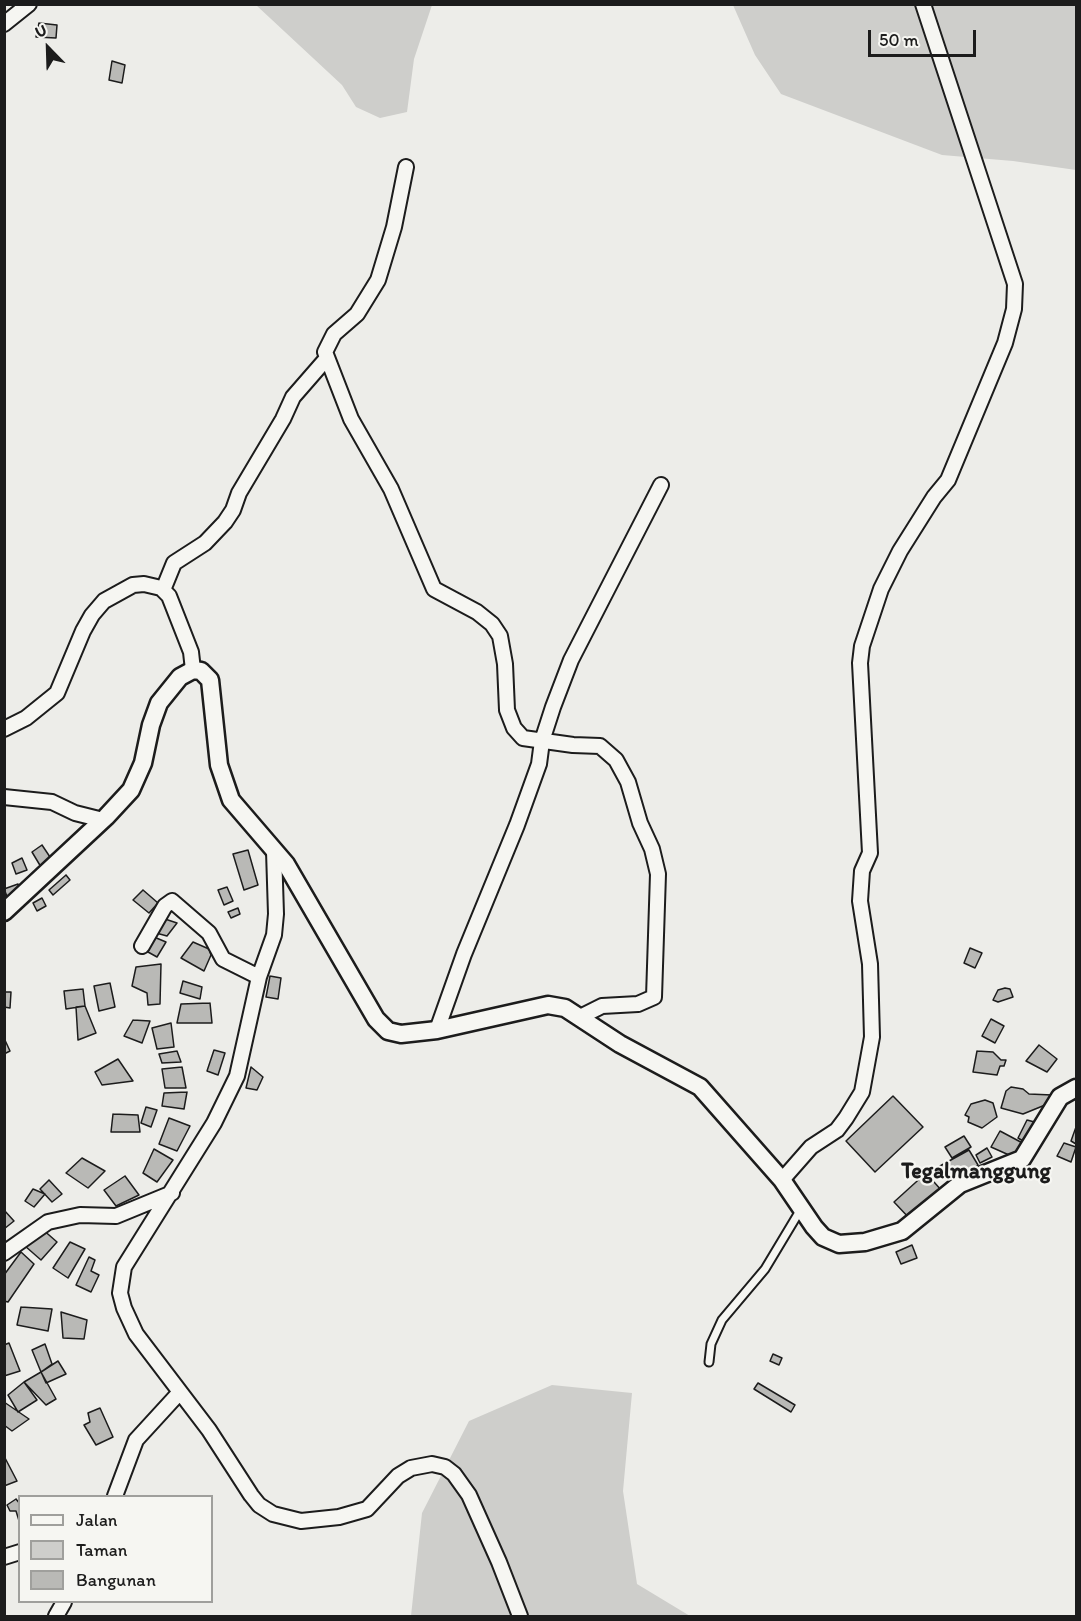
<!DOCTYPE html>
<html>
<head>
<meta charset="utf-8">
<style>
	body { margin:0 }
	#map { position:relative; width:1081px; height:1621px; overflow:hidden; background:#edede9; font-family:Itim,sans-serif }
	canvas { display:block }
	.frame { position:absolute; inset:0; border:6px solid #1c1c1c; pointer-events:none }
	.legend { position:absolute; left:18px; top:1495px; width:195px; height:108px; box-sizing:border-box; background:#f6f6f2; border:2px solid #9f9f9c; margin:0; padding:8px 10px; list-style:none; font-size:18px; color:#1c1c1c }
	.legend li { display:flex; align-items:center; gap:12px; height:30px }
	.legend b { width:30px; border:2px solid #9f9f9c }
	.north { position:absolute; left:18px; top:18px; width:60px; height:60px; -webkit-text-stroke:4px #f6f6f2; paint-order:stroke; rotate:337deg; font-size:16px; font-weight:700; line-height:24px; text-align:center; color:#1c1c1c }
	.north::after { content:''; display:block; margin:auto; width:21px; height:27px; background:#1c1c1c; clip-path:polygon(50% 0,100% 100%,50% 72%,0 100%) }
	.scale { position:absolute; left:868px; top:30px; width:108px; height:27px; box-sizing:border-box; border:3px solid #1c1c1c; border-top:0; padding-left:8px; font-size:18px; line-height:21px; white-space:nowrap; color:#1c1c1c; -webkit-text-stroke:4px #f6f6f2; paint-order:stroke }
</style>
</head>
<body>
<div id="map">
<canvas width="1081" height="1621"></canvas>
<div class="frame"></div>
<ul class="legend">
<li><b style="height:8px;background:#f6f6f2"></b>Jalan</li>
<li><b style="height:16px;background:#cececb"></b>Taman</li>
<li><b style="height:16px;background:#b9b9b6"></b>Bangunan</li>
</ul>
<div class="north">U</div>
<div class="scale">50 m</div>
</div>
<script>
const ctx = document.querySelector('canvas').getContext('2d');
ctx.lineJoin = 'round';
function fill(path, color) { ctx.fillStyle = color; ctx.fill(path, 'evenodd'); }
const toPath = rows => new Path2D(rows.map(r => 'M' + r).join(''));
function stroke(path, color, width, dash) { ctx.strokeStyle = color; ctx.lineWidth = width; ctx.lineCap = dash ? 'butt' : 'round'; ctx.setLineDash(dash || []); ctx.stroke(path); }
function write(font, color, halo, rows, align = 'center') {
  ctx.font = font + ' Itim,sans-serif'; ctx.lineWidth = 4.5; ctx.setLineDash([]); ctx.textBaseline = 'middle'; ctx.strokeStyle = halo; ctx.fillStyle = color; for (const [text, x, y, turn = 0] of rows) {
    ctx.save(); ctx.translate(x, y); ctx.rotate((+turn || 0) * Math.PI / 180); ctx.textAlign = isNaN(turn) ? turn : align; if (halo) ctx.strokeText(text, 0, 0); ctx.fillText(text, 0, 0); ctx.restore();
  }
}
fill(toPath([
	[256,5,432,5,414,59,407,112,380,118,356,107,342,85],
	[733,5,1076,5,1076,170,1013,161,942,155,781,94,755,55],
	[552,1385,632,1393,623,1491,637,1584,690,1616,411,1616,422,1513,469,1421]
]), '#cececb');
const building = toPath([
	[39,23,57,25,56,38,36,37,39,23],
	[112,61,125,65,122,83,109,80,112,61],
	[42,845,52,860,41,867,32,852,42,845],
	[248,850,258,885,244,890,233,854,248,850],
	[22,858,27,870,16,874,12,863,22,858],
	[66,875,70,880,53,895,49,890,66,875],
	[18,884,22,896,9,901,4,889,18,884],
	[227,887,233,901,224,905,218,890,227,887],
	[143,890,158,903,149,913,133,900,143,890],
	[42,898,46,906,37,911,33,903,42,898],
	[238,908,240,914,231,918,228,912,238,908],
	[165,919,177,923,167,936,156,933,165,919],
	[154,937,166,942,157,957,148,952,154,937],
	[193,942,209,949,211,955,204,971,181,958,193,942],
	[970,948,982,953,975,968,964,963,970,948],
	[161,964,160,1004,148,1005,147,993,132,986,136,967,161,964],
	[270,976,281,978,278,999,266,997,270,976],
	[183,981,202,987,200,999,180,993,183,981],
	[110,983,115,1007,99,1011,94,986,110,983],
	[1005,988,1010,989,1013,997,998,1002,993,1000,998,990,1005,988],
	[83,989,85,1006,66,1009,64,991,83,989],
	[4,992,11,992,10,1008,4,1007,4,992],
	[210,1003,212,1023,177,1023,181,1004,210,1003],
	[85,1006,96,1033,78,1040,76,1007,85,1006],
	[991,1019,1004,1026,995,1043,982,1036,991,1019],
	[133,1020,150,1021,142,1043,124,1036,133,1020],
	[171,1023,174,1047,157,1049,152,1028,171,1023],
	[4,1038,10,1051,4,1054,4,1038],
	[1039,1045,1057,1059,1047,1072,1026,1061,1039,1045],
	[214,1050,225,1053,218,1075,207,1071,214,1050],
	[177,1051,181,1062,162,1063,159,1054,177,1051],
	[977,1051,993,1052,1001,1060,1006,1060,1004,1066,1000,1066,997,1075,973,1072,977,1051],
	[118,1059,133,1081,102,1085,95,1072,118,1059],
	[182,1067,186,1088,165,1088,162,1069,182,1067],
	[251,1067,263,1077,257,1090,246,1088,251,1067],
	[1011,1087,1023,1089,1029,1094,1052,1095,1050,1103,1023,1114,1001,1108,1006,1091,1011,1087],
	[187,1092,184,1109,162,1106,164,1093,187,1092],
	[893,1096,923,1127,875,1172,846,1141,893,1096],
	[985,1100,993,1103,997,1117,982,1128,968,1122,969,1117,965,1115,971,1104,985,1100],
	[146,1107,157,1110,151,1127,141,1123,146,1107],
	[113,1114,138,1115,140,1132,111,1132,113,1114],
	[169,1118,190,1126,177,1151,159,1144,169,1118],
	[1027,1120,1042,1124,1030,1145,1018,1138,1027,1120],
	[1076,1127,1076,1144,1071,1141,1076,1127],
	[1000,1131,1030,1147,1018,1159,991,1147,1000,1131],
	[964,1136,971,1147,952,1158,945,1147,964,1136],
	[1064,1143,1076,1147,1071,1162,1057,1156,1064,1143],
	[987,1148,992,1157,980,1163,976,1155,987,1148],
	[154,1149,173,1160,157,1182,143,1173,154,1149],
	[969,1150,978,1165,965,1178,961,1175,949,1181,940,1166,969,1150],
	[82,1158,105,1171,88,1188,66,1173,82,1158],
	[926,1173,942,1191,911,1220,894,1202,926,1173],
	[125,1176,139,1195,116,1206,104,1190,125,1176],
	[49,1180,62,1194,52,1202,40,1189,49,1180],
	[33,1189,45,1194,34,1207,25,1201,33,1189],
	[4,1210,14,1221,4,1229,4,1210],
	[41,1228,57,1242,41,1260,25,1246,41,1228],
	[70,1242,85,1249,68,1278,53,1268,70,1242],
	[912,1245,917,1258,901,1264,896,1252,912,1245],
	[21,1252,34,1264,8,1302,4,1301,4,1275,21,1252],
	[89,1257,95,1260,91,1271,99,1275,91,1292,76,1285,89,1257],
	[21,1307,52,1309,48,1331,17,1325,21,1307],
	[61,1312,87,1320,84,1339,63,1338,61,1312],
	[9,1343,20,1371,4,1376,4,1345,9,1343],
	[45,1344,52,1364,41,1372,32,1350,45,1344],
	[773,1354,782,1358,779,1365,770,1361,773,1354],
	[58,1361,66,1374,46,1383,41,1372,58,1361],
	[41,1372,56,1399,46,1405,24,1382,41,1372],
	[24,1382,37,1400,18,1412,8,1395,24,1382],
	[758,1383,795,1405,791,1412,754,1389,758,1383],
	[4,1402,29,1419,12,1431,4,1425,4,1402],
	[100,1408,113,1437,96,1445,84,1425,90,1422,88,1413,100,1408],
	[4,1456,17,1481,4,1486,4,1456],
	[16,1499,20,1504,20,1524,16,1511,10,1511,7,1505,16,1499]
]);
fill(building, '#b9b9b6');
stroke(building, '#1c1c1c', 1.5);
const service = toPath([
	[709,1362,711,1344,722,1320,765,1269,801,1209]
]);
const minor = toPath([
	[4,24,29,4],
	[406,167,394,227,378,280,357,314,334,334,325,352,351,419,391,489,434,589,477,612,492,624,500,636,505,664,507,710,514,728,523,738,573,745,600,746,616,760,628,782,640,823,652,849,658,874,654,997,638,1004,602,1006,580,1017],
	[163,590,174,563,205,543,225,522,233,510,239,493,283,419,293,397,327,358],
	[4,729,26,718,57,693,83,631,92,615,104,601,133,585,144,584,161,588,169,596,191,652,193,670],
	[4,797,52,802,75,813,103,820],
	[274,851,276,914,274,935,259,977,237,1076,214,1123,124,1267,120,1293,124,1308,136,1334,209,1430,251,1495,259,1505,273,1514,301,1521,339,1517,367,1509,398,1476,411,1468,432,1464,445,1467,454,1474,469,1495,499,1562,520,1616],
	[142,946,165,906,172,901,209,933,223,959,259,977],
	[437,1030,464,954,517,825,539,764,542,741,553,707,571,660,661,485],
	[782,1180,811,1147,837,1130,846,1118,862,1092,872,1037,870,964,860,901,862,871,870,853,860,663,862,646,881,589,900,551,934,497,948,480,1005,343,1014,309,1015,284,923,4],
	[4,1253,48,1222,80,1215,116,1216,172,1193],
	[115,1496,136,1440,180,1392],
	[4,1557,20,1552],
	[56,1616,64,1602]
]);
const tertiary = toPath([
	[4,912,106,817,131,790,143,763,151,725,159,703,180,677,193,670,201,671,210,680,219,765,231,800,286,864,376,1019,388,1031,401,1034,437,1030,548,1005,565,1008,620,1044,700,1087,782,1180,814,1227,823,1237,839,1244,865,1242,902,1231,960,1184,1022,1159,1060,1097,1076,1088]
]);
stroke(service, '#1c1c1c', 11);
stroke(minor, '#1c1c1c', 18);
stroke(tertiary, '#1c1c1c', 21);
stroke(service, '#f6f6f2', 7);
stroke(minor, '#f6f6f2', 14);
stroke(tertiary, '#f6f6f2', 16);
write('bold 22px', '#1c1c1c', '#f6f6f2', [
	["Tegalmanggung",976,1172]
]);
</script>
</body>
</html>
